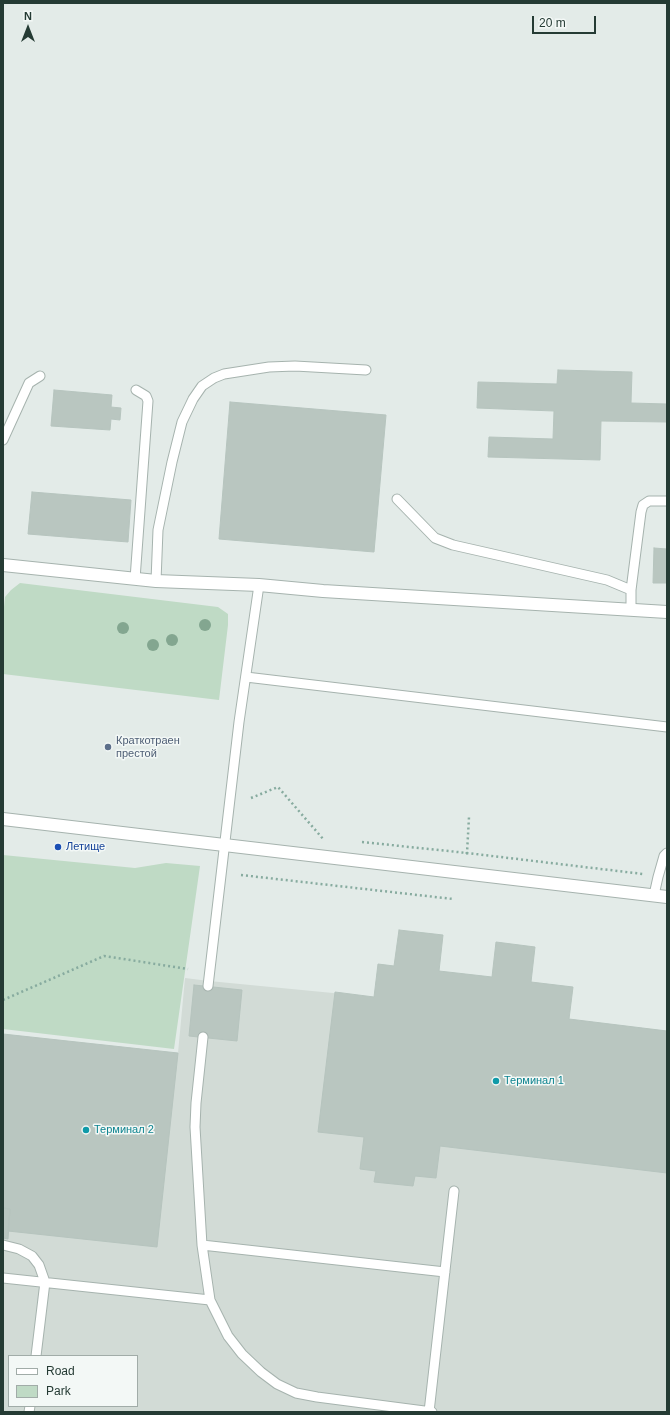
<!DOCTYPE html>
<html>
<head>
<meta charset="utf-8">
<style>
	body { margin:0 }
	#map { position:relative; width:670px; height:1415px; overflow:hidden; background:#e3ebe8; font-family:Helvetica,sans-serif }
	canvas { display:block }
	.frame { position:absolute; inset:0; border:4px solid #253b34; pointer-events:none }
	.legend { position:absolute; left:8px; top:1355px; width:130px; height:52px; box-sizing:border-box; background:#f3f8f6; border:1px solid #a1aca8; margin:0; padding:5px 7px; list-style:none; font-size:12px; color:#253b34 }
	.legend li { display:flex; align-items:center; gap:8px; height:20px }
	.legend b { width:20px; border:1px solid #a1aca8 }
	.north { position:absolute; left:8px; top:8px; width:40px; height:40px; -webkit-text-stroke:3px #f3f8f6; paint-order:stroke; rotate:0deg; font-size:11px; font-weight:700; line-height:16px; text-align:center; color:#253b34 }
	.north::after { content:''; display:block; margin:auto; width:14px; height:18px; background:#253b34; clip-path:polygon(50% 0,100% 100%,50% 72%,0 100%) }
	.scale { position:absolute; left:532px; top:16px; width:64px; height:18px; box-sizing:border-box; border:2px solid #253b34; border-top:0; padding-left:5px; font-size:12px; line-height:14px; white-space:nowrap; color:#253b34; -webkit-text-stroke:3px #f3f8f6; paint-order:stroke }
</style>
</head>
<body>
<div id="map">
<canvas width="670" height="1415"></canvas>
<div class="frame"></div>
<ul class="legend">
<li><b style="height:5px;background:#fff"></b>Road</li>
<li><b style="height:11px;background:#bfdac5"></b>Park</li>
</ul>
<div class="north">N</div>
<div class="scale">20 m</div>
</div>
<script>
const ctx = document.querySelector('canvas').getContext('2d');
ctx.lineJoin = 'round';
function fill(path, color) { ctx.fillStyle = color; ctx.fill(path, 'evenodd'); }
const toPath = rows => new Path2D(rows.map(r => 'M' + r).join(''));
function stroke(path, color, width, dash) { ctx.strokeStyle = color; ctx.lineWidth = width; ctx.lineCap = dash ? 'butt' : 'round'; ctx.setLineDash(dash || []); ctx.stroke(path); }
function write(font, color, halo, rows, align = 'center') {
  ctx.font = font + ' Helvetica,sans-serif'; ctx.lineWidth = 3; ctx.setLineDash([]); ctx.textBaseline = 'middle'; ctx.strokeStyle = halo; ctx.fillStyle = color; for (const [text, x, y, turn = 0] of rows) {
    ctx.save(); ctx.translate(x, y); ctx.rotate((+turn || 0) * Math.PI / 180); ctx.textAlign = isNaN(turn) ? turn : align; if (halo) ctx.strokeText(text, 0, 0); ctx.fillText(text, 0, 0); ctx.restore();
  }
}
fill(toPath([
	[399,930,443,935,439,971,492,977,496,942,535,947,531,982,573,987,569,1019,667,1031,667,1412,3,1412,3,1034,178,1053,185,978,209,981,374,997,378,964,394,966],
	[9,1356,137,1356,137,1406,9,1406]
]), '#d2dbd6');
fill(toPath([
	[20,583,218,607,228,614,228,625,219,700,3,674,3,617,5,597,11,590],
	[3,855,135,868,166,863,200,866,174,1049,3,1029]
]), '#bfdac5');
const building = toPath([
	[558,370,632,372,631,403,667,404,667,422,601,421,600,460,488,457,489,437,553,439,554,411,477,408,478,382,557,384,558,370],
	[54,390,112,395,111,407,121,408,120,420,111,419,110,430,51,426,54,390],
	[230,402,386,415,374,552,219,539,230,402],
	[32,492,131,500,128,542,28,534,32,492],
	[654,548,667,549,667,583,653,583,654,548],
	[399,930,443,935,439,971,492,977,496,942,535,947,531,982,573,987,569,1019,667,1031,667,1173,440,1146,436,1178,415,1176,413,1186,374,1182,376,1171,360,1169,364,1137,318,1132,335,992,374,997,378,964,394,966,399,930],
	[194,985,242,990,237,1041,189,1036,194,985],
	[3,1034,178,1053,157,1247,8,1231,10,1209,3,1208,3,1034],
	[3,1208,10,1209,8,1239,3,1238,3,1208]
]);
fill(building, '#b9c6c0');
stroke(building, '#b6c4be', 1);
const service = toPath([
	[3,440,29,383,40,376],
	[397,499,435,538,453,545,607,580,631,590,631,609],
	[135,579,148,401,146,396,136,390],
	[156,581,158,530,172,462,182,422,193,399,202,386,214,378,224,374,269,367,295,366,366,370],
	[631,590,641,512,643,505,649,501,667,501],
	[246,677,667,727],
	[654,895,658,877,664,856,667,853],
	[208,986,239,722,259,585],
	[203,1037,196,1103,195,1127,202,1245,210,1300,228,1336,242,1354,261,1372,277,1384,296,1393,317,1397,432,1412],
	[3,1245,19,1249,32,1256,39,1265,45,1282,36,1356],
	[202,1245,445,1272],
	[3,1278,210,1300],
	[29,1412,30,1406],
	[429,1412,454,1191]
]);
const minor = toPath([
	[3,565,156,581,259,585,323,591,667,612],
	[3,819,667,897]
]);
stroke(service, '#a6b3ae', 11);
stroke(minor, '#a6b3ae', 14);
stroke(toPath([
	[251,798,278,787,324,840],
	[362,842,467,853,643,874],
	[466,854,467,853,469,817],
	[241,875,453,899],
	[3,1000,104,956,188,969]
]), '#87ab9f', 2.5, [2, 3]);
stroke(service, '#fff', 9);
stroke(minor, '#fff', 12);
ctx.fillStyle = '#83a690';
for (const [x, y] of [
	[205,625],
	[123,628],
	[172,640],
	[153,645]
]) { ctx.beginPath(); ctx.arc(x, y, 6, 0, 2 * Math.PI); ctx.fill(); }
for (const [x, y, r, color] of [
	[108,747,4,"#5c6f8a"],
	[58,847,4,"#1a4fb4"],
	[496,1081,4,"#0f9aa8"],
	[86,1130,4,"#0f9aa8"]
]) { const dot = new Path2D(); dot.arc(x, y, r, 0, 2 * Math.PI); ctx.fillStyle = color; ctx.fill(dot); stroke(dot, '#f3f8f6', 1.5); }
write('11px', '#4e5e75', '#f3f8f6', [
	["Краткотраен",116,741],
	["престой",116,754]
], 'left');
write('11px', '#164399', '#f3f8f6', [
	["Летище",66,847]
], 'left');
write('11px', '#0d838f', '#f3f8f6', [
	["Терминал 1",504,1081],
	["Терминал 2",94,1130]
], 'left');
</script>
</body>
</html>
